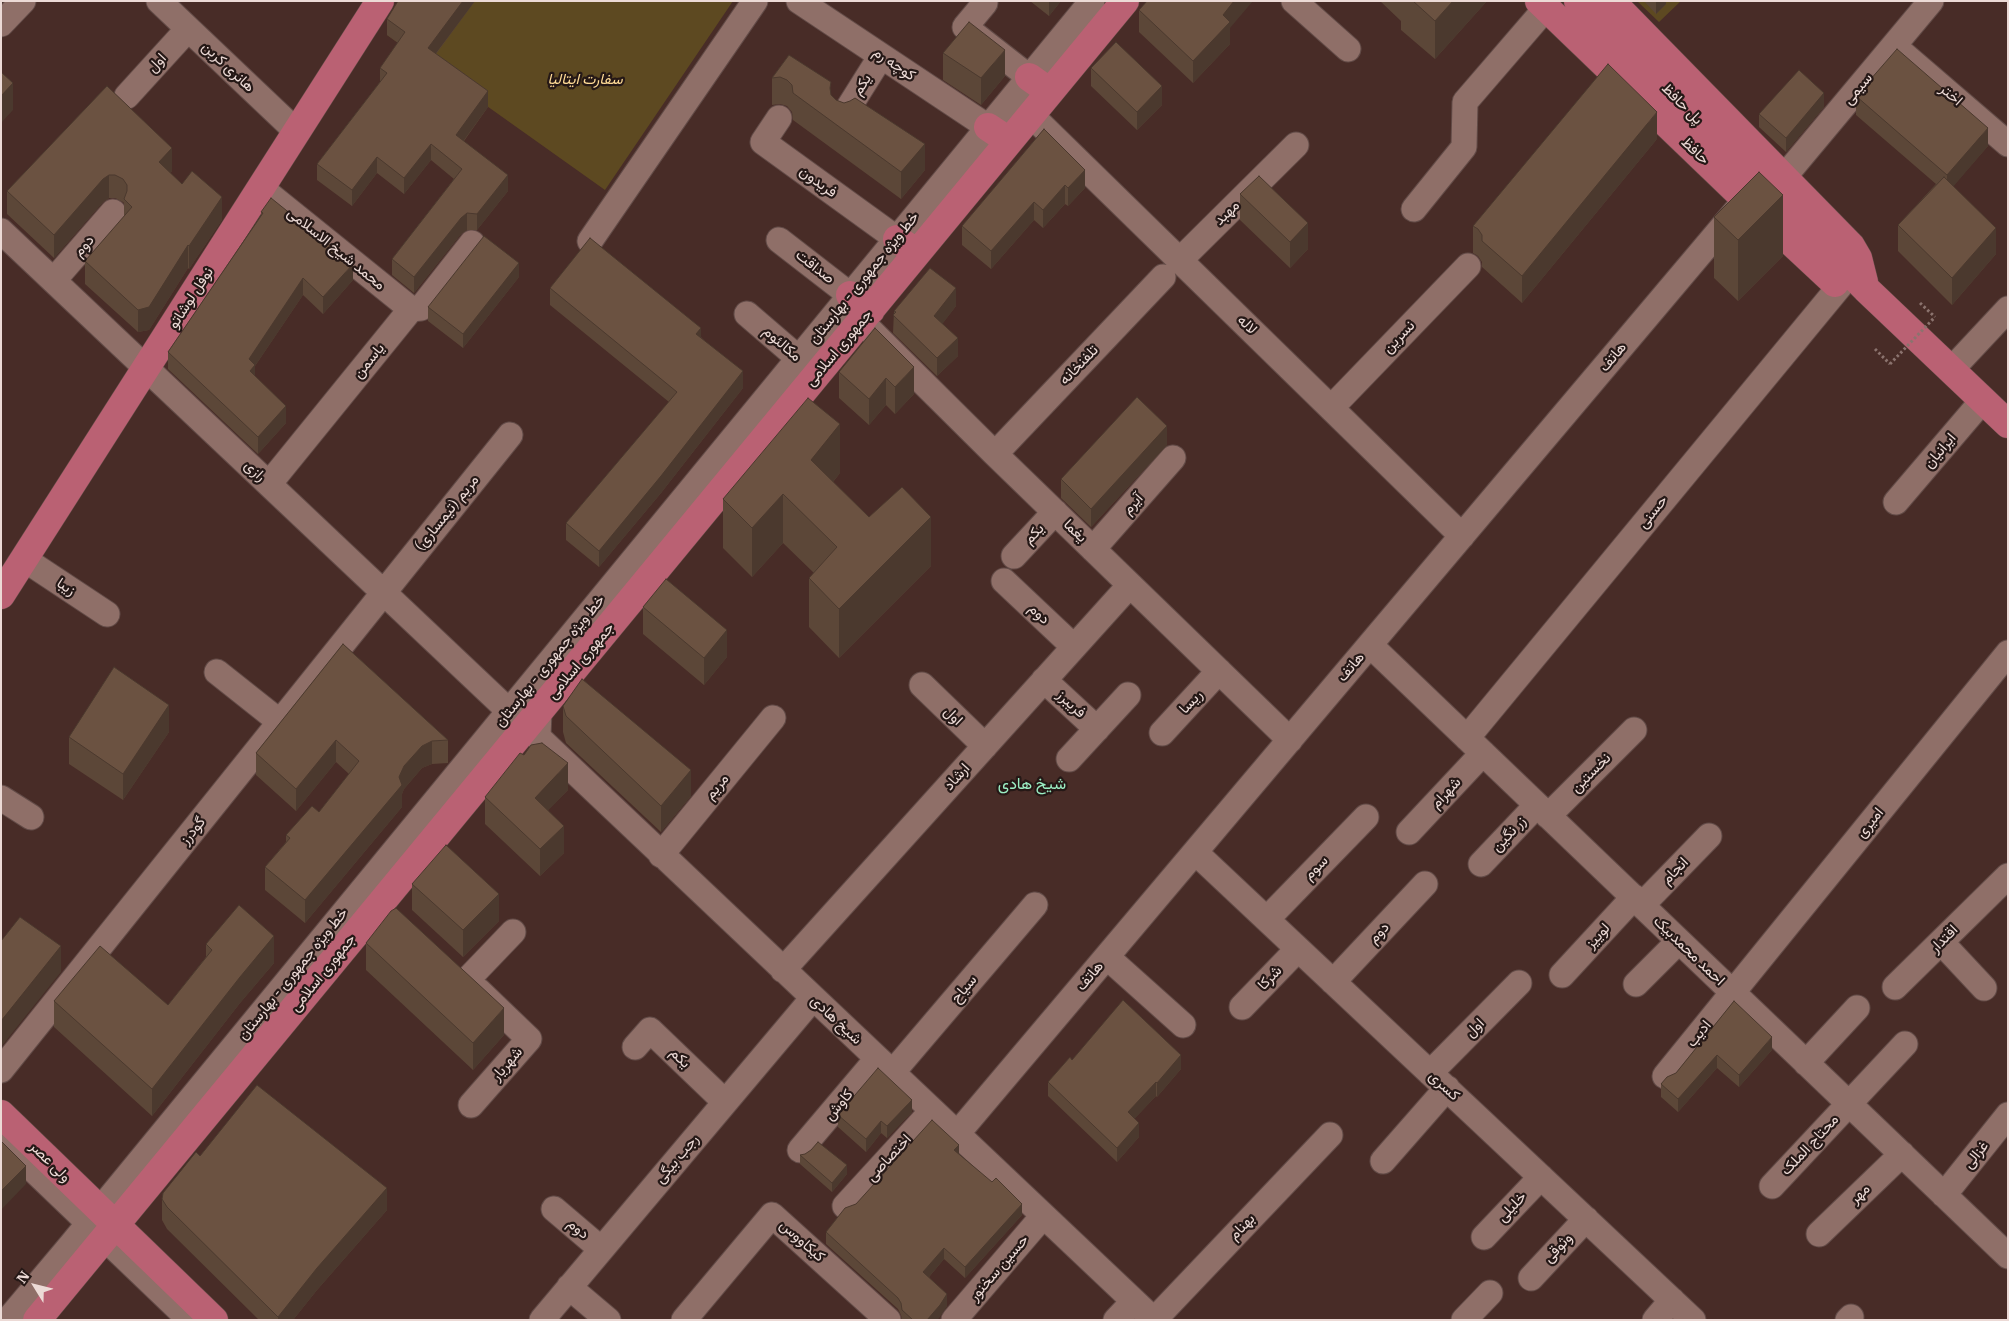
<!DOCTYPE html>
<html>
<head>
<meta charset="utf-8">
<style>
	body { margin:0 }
	#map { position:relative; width:2009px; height:1321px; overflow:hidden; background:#482c27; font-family:"IBM Plex Serif",serif }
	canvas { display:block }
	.frame { position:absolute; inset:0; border:2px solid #ecdad6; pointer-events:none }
	.north { position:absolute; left:10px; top:1261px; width:50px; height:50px; -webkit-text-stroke:4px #251816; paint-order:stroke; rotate:306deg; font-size:14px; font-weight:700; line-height:20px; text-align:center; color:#ecdad6 }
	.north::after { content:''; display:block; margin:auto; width:18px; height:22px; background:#ecdad6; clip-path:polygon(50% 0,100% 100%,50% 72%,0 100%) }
</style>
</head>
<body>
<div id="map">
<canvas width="2009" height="1321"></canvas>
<div class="frame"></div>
<div class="north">N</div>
</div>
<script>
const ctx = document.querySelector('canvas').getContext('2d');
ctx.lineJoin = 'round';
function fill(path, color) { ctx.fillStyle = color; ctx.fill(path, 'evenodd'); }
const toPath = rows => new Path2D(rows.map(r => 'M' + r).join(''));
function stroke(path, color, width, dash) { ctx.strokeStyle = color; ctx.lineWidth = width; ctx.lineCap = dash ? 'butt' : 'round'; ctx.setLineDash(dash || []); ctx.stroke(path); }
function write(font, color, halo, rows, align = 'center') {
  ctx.font = font + ' "IBM Plex Serif",Vazirmatn,serif'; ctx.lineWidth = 4.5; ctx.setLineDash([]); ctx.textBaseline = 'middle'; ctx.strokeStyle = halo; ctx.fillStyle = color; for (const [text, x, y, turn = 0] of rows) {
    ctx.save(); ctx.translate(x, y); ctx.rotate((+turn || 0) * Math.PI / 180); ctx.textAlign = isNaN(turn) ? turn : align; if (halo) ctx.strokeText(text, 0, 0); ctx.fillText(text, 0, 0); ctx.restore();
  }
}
fill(toPath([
	[409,1,733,1,605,190,387,35],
	[1637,1,1681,1,1659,22]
]), '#5d4921');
const minor = toPath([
	[159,1,297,132],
	[799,1,988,127],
	[1294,1,1348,49],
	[985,3,965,27,1029,77],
	[1,24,23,1],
	[1894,46,2008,144],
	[127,96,188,29],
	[844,115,881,56],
	[1031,115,1462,536],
	[779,118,763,142,897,239],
	[1784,177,1931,1],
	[261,188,411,309],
	[1414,209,1464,147,1465,102,1546,8],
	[1,231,509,711],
	[779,240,850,295],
	[590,241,755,1],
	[1180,260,1296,145],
	[54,280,113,212],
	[747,314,811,369],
	[861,321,995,454,1290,740],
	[1951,370,2008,309],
	[1331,408,1468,266],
	[995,454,1163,277],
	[269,484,411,309,421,308,472,243],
	[1896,502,1983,400],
	[1093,549,1173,458],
	[1014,556,1055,512],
	[24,559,107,614],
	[1004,581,1074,647],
	[1370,645,2008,1256],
	[217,672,280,722],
	[1044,680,1097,729],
	[922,685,985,746],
	[539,711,538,737,1154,1320,1330,1135],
	[1162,733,1219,671],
	[1467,738,1840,286],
	[1069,759,1128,695],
	[1,798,31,817],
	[1548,816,1634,730],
	[1409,832,1483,753],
	[1195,852,1693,1320],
	[661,855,773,718],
	[1481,864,1537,805],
	[1642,905,1709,836],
	[1267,919,1366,817],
	[1941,942,1984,988],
	[1107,957,1183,1025],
	[783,970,1130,585],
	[1562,975,1634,897],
	[467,980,513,932],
	[1333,982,1425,884],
	[1636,984,1679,941],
	[1895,987,2008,876],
	[1242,1007,1298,949],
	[635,1047,650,1030,725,1102],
	[1806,1063,1857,1008],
	[1,1070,510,435],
	[892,1073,1035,905],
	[1430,1073,1519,983],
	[1665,1076,2008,653],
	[471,1105,529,1039,479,991],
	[957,1134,1736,211],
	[1,1139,190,1320],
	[800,1150,877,1059],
	[1383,1161,1447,1088],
	[1772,1186,1905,1044],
	[1944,1195,2008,1115],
	[845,1206,932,1111],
	[554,1209,601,1249],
	[1819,1234,1902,1154],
	[1484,1237,1541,1177],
	[1531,1278,1586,1219],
	[569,1287,608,1320],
	[8,1320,71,1245,1092,1],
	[542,1320,813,998],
	[684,1320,772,1215,888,1320],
	[954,1320,1043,1216],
	[1116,1320,1134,1301],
	[1464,1320,1490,1293],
	[1655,1320,1672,1300],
	[1848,1320,1851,1317]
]);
const major = toPath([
	[1539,1,1746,200,1835,283],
	[1578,1,1785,207,1866,289,2008,424],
	[1611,1,1851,246,1858,258,1864,282],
	[1029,77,1050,92],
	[988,127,1009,141],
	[897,239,917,253],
	[850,295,871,310],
	[1,595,380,1],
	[1,1114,214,1320],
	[37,1320,1125,1]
]);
stroke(minor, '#624b47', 27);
stroke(major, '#624b47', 29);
stroke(toPath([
	[1920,303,1935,317],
	[1875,349,1890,364]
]), '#8b736e', 3, [2.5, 2.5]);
stroke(minor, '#8f6f68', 25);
stroke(major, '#ba6173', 28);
stroke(toPath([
	[1890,364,1935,317]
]), '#8b736e', 3, [2.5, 2.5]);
fill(toPath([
	[398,1,475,1,436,54,488,107,464,141,508,191,477,230,467,230,461,234,414,293,392,275,392,259,454,179,431,160,404,194,377,173,352,206,317,180,317,164,380,82,380,68,398,43,387,35,387,19],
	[1030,1,1061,1,1049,16],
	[1380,1,1487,1,1435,59,1401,30,1401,21],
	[1644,1,1666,1,1666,4,1656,14],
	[1139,10,1230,28,1230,44,1193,83,1139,32],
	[943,53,1005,76,981,105,943,80],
	[789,55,831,95,836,100,925,170,901,199,793,120,792,112,787,106,780,104,772,105,772,78],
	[1091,68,1162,105,1137,130,1091,86],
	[107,86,172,171,170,173,182,184,222,220,189,269,188,268,149,330,138,332,85,284,85,261,124,217,124,203,123,202,115,198,109,198,103,202,54,258,7,214,7,191],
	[1856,96,1988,146,1953,186,1996,254,1952,305,1898,251,1898,225,1936,184,1856,115],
	[1824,107,1786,152,1759,127,1759,114],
	[1044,129,1085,188,1068,206,1065,204,1043,228,1034,220,991,269,962,245,962,226],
	[1657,139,1522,303,1482,267,1482,262,1478,256,1473,253,1473,226],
	[1240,194,1308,249,1290,268,1240,220],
	[261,212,353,280,323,314,303,295,255,366,255,376,286,423,258,454,168,369,168,352,261,215],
	[1714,217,1783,256,1738,301,1714,278],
	[519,277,463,348,428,321,428,307],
	[550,288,701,337,743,388,661,493,599,567,566,540,566,523,669,402,550,305],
	[956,306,942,324,958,356,937,376,893,333,894,311],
	[875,328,914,394,895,414,886,405,869,425,839,398,839,372],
	[1167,445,1091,527,1061,498,1061,479],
	[840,473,833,482,869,517,931,566,839,658,809,627,809,578,814,573,783,543,752,577,723,548,723,499],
	[643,607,727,657,704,685,643,634],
	[343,644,448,740,448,763,432,764,422,768,404,789,402,794,402,807,305,923,265,890,265,867,286,842,286,835,319,812,349,774,336,762,296,811,256,775,256,753],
	[563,706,691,796,661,832,566,743,563,732],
	[169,732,123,800,69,764,69,737],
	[568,790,548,810,564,853,540,876,485,824,485,797],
	[412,884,499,921,463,957,412,910],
	[366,943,504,1035,473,1070,366,970],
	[206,944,274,963,240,1003,152,1116,54,1027,54,1001,168,1005,206,957],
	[1734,1001,1772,1050,1739,1087,1717,1068,1678,1112,1661,1097,1661,1084,1676,1073],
	[1072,1060,1181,1069,1157,1097,1156,1096,1134,1119,1139,1137,1117,1162,1048,1096,1048,1082],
	[912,1112,887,1138,881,1133,866,1152,838,1127,838,1115],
	[800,1155,847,1174,832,1192,800,1164],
	[959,1155,1022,1215,965,1278,944,1259,929,1277,947,1306,937,1320,902,1320,901,1315,898,1309,826,1244,826,1232,856,1204],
	[200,1156,387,1210,317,1290,293,1320,259,1320,167,1229,162,1220,162,1199]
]), '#5c4738');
fill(toPath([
	[463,1,475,1,428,64,428,48],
	[1049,1,1061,1,1049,16],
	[1234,1,1253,1,1230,28,1230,44,1193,83,1193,61,1223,15],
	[1453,1,1487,1,1435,59,1435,21],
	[1656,1,1666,1,1666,4,1656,14],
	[1005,50,1005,76,981,105,981,78],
	[13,83,13,110,1,123,1,96],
	[1162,86,1162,105,1137,130,1137,112],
	[488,91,488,107,456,151,456,135],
	[1824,93,1824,107,1786,152,1786,138],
	[1657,112,1657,139,1522,303,1522,276],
	[1988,128,1988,146,1947,194,1947,175],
	[431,144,431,160,404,194,404,178],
	[925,144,925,170,901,199,901,172],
	[172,148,172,171,159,184,159,162],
	[377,157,377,173,352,206,352,190],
	[1085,170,1085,188,1068,206,1068,188],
	[109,175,109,198,103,202,54,258,54,235,103,179],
	[508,175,508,191,477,230,477,214],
	[1065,185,1065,204,1043,228,1043,210],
	[1783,195,1783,256,1738,301,1738,240],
	[222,197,222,220,189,269,189,246],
	[1034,202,1034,220,991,269,991,251],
	[467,213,467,230,461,234,414,293,414,277,461,218],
	[1308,223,1308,249,1290,268,1290,242],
	[1996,228,1996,254,1952,305,1952,278],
	[188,245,188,268,149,330,138,332,138,310],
	[519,263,519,277,463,348,463,334],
	[353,264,353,280,323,314,323,297],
	[303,278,303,295,255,366,255,382,250,388,249,359],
	[956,288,956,306,934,335,934,316],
	[701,328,701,344,696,334],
	[958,338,958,356,937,376,937,358],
	[914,367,914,394,895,414,895,387],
	[743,371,743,388,661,493,599,567,599,551],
	[886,378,886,405,869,425,869,399],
	[286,406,286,423,258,454,258,437],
	[840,424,840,473,811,509,811,460],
	[1167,426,1167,445,1091,527,1091,509],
	[783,494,783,543,752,577,752,528],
	[931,517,931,566,839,658,839,609],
	[727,630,727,657,704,685,704,658],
	[169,705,169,732,123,800,123,774],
	[336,740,336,762,296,811,296,789],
	[432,741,432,764,422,768,404,789,402,794,402,807,305,923,305,900,399,777,404,766,422,746],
	[568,763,568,790,535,824,535,798],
	[691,770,691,796,661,832,661,806],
	[564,826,564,853,540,876,540,849],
	[499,894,499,921,463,957,463,930],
	[274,936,274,963,240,1003,152,1116,152,1089,240,977],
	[61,946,61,972,1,1047,1,1021],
	[504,1008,504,1035,473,1070,473,1043],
	[1772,1037,1772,1050,1739,1087,1739,1075],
	[1181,1055,1181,1069,1157,1097,1157,1083],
	[1717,1055,1717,1068,1678,1112,1678,1099],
	[1156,1082,1156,1096,1128,1126,1128,1112],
	[912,1100,912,1112,887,1138,887,1126],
	[881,1121,881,1133,866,1152,866,1139],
	[1139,1123,1139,1137,1117,1162,1117,1148],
	[959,1145,959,1157,954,1150],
	[847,1165,847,1174,832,1192,832,1183],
	[26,1166,26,1184,1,1210,1,1191],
	[387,1188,387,1210,317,1290,293,1320,278,1320,278,1317,317,1268],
	[1022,1204,1022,1215,965,1278,965,1267],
	[944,1248,944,1259,923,1284,923,1272],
	[947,1294,947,1306,940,1317,937,1320,927,1320]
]), '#4b392e');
const building = toPath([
	[398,1,463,1,428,48,488,91,456,135,508,175,477,214,467,213,461,218,414,277,392,259,462,169,431,144,404,178,377,157,352,190,317,164,387,73,380,68,405,32,387,19,398,1],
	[1147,1,1234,1,1223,15,1230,22,1193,61,1139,10,1147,1],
	[1413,1,1453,1,1435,21,1413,1],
	[969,22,1005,50,981,78,943,53,969,22],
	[1116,42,1162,86,1137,112,1091,68,1116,42],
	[1897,49,1988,128,1947,175,1856,96,1897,49],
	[789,55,831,82,830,88,831,95,836,100,844,103,850,101,855,98,925,144,901,172,793,93,792,85,787,80,780,77,772,78,789,55],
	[1608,64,1657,112,1522,276,1482,241,1482,235,1478,229,1473,226,1608,64],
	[1799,70,1824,93,1786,138,1759,114,1799,70],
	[1,72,13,83,1,96,1,72],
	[107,86,172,148,159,162,182,184,192,171,222,197,189,246,188,245,149,307,138,310,85,261,132,207,124,199,127,191,127,185,123,179,115,175,109,175,103,179,54,235,7,191,107,86],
	[1044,129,1085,170,1068,188,1065,185,1043,210,1034,202,991,251,962,226,1044,129],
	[1759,172,1783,195,1738,240,1714,217,1759,172],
	[1259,176,1308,223,1290,242,1240,194,1259,176],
	[1944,177,1996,228,1952,278,1898,225,1944,177],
	[271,198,353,264,323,297,303,278,249,359,255,365,250,371,286,406,258,437,168,352,263,213,261,212,271,198],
	[484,236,519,263,463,334,428,307,484,236],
	[590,238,701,328,696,334,743,371,661,476,599,551,566,523,677,392,550,288,590,238],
	[930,268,956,288,934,316,958,338,937,358,893,315,896,312,894,311,930,268],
	[875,328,914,367,895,387,886,378,869,399,839,372,875,328],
	[1137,397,1167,426,1091,509,1061,479,1137,397],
	[808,398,840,424,811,460,869,517,902,487,931,517,839,609,809,578,837,547,783,494,752,528,723,499,808,398],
	[666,579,727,630,704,658,643,607,666,579],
	[343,644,448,740,432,741,422,746,404,766,399,777,402,785,305,900,265,867,290,838,286,835,312,806,319,812,359,761,336,740,296,789,256,753,343,644],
	[114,667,169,705,123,774,69,737,114,667],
	[582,679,691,770,661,806,566,716,563,706,582,679],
	[542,743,568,763,535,798,564,826,540,849,485,797,520,753,524,755,531,745,542,743],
	[446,845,499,894,463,930,412,884,446,845],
	[239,905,274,936,240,977,152,1089,54,1001,100,946,168,1005,212,950,206,944,239,905],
	[396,908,504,1008,473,1043,366,943,391,911,396,908],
	[20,917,61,946,1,1021,1,941,20,917],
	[1123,1000,1181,1055,1157,1083,1156,1082,1128,1112,1139,1123,1117,1148,1048,1082,1070,1057,1072,1060,1123,1000],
	[1734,1001,1772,1037,1739,1075,1717,1055,1678,1099,1661,1084,1667,1077,1676,1073,1734,1001],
	[878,1068,912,1100,887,1126,881,1121,866,1139,838,1115,878,1068],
	[257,1085,387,1188,317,1268,278,1317,167,1207,162,1199,163,1193,196,1152,200,1156,257,1085],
	[932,1120,959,1145,954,1150,992,1182,996,1178,1022,1204,965,1267,944,1248,923,1272,947,1294,940,1305,927,1320,913,1320,902,1310,901,1303,898,1298,826,1232,845,1208,856,1204,932,1120],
	[1,1141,26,1166,1,1191,1,1141],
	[818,1142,847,1165,832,1183,800,1155,805,1154,811,1150,818,1142]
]);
fill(building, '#6b5241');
stroke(building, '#4b392e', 1);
write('15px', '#ecdad6', '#251816', [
	["اول",157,63,-47],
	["کوچه رم",894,64,34],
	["هانری کربن",228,67,43],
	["یکم",862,85,-58],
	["سیمی",1858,89,-50],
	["اختر",1951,95,41],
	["پل حافظ",1682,104,45],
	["حافظ",1695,151,44],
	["فریدون",818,182,36],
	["مهبد",1227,213,-44],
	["دوم",84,246,-49],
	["محمد شیخ الاسلامی",336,249,39],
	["صداقت",815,267,38],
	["خط ویژه جمهوری - بهارستان",864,278,-51],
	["نوفل لوشاتو",191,298,-57],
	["لاله",1247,325,44],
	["نسرین",1399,337,-46],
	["مکالئوم",782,344,41],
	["جمهوری اسلامی",839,348,-50],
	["هاتف",1613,357,-50],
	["یاسمن",369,361,-51],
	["تلفنخانه",1079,365,-46],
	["ایرانیان",1940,451,-50],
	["رازی",255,471,43],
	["آیرم",1133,504,-48],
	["حسنی",1653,512,-51],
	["مریم (تیمساری)",447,513,-51],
	["یغما",1075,531,44],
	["یکم",1034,534,-47],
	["زیبا",66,587,33],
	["دوم",1039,614,43],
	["خط ویژه جمهوری - بهارستان",550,661,-51],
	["جمهوری اسلامی",581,661,-50],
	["هاتف",1351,667,-50],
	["ریسا",1191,702,-47],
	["فریبرز",1071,704,43],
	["اول",953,716,44],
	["نخستین",1591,773,-45],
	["ارشاد",957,777,-48],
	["مریم",717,787,-51],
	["شهرام",1446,793,-47],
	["امیری",1870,823,-51],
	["گودرز",193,831,-51],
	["زر نگین",1509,834,-47],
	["سوم",1316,868,-46],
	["انجام",1675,871,-46],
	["دوم",1379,933,-47],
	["لوییز",1598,936,-48],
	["اقتدار",1944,939,-45],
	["احمد محمدبیک",1689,951,44],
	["جمهوری اسلامی",323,973,-51],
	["خط ویژه جمهوری - بهارستان",293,974,-51],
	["هاتف",1090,976,-50],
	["شرکا",1270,978,-46],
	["سیاح",964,989,-50],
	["شیخ هادی",836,1020,43],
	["اول",1475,1028,-45],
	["ادیب",1699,1034,-51],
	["یکم",680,1058,44],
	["شهریار",507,1064,-49],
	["کسری",1444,1086,43],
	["کاوش",839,1105,-50],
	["محتاج الملک",1810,1145,-47],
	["غزالی",1976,1155,-51],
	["اختصاصی",889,1158,-47],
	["رجب بیگی",677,1159,-50],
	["ولی عصر",50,1162,45],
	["مهر",1860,1194,-44],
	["خلیلی",1512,1207,-47],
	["بهنام",1242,1227,-46],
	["دوم",578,1229,40],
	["کیکاووس",802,1241,42],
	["وثوقی",1558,1248,-47],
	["حسین سخنور",999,1268,-49]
]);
write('italic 15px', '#feda95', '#251816', [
	["سفارت ایتالیا",585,80]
]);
write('16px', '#9beec3', '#251816', [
	["شیخ هادی",1032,784]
]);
</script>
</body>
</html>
